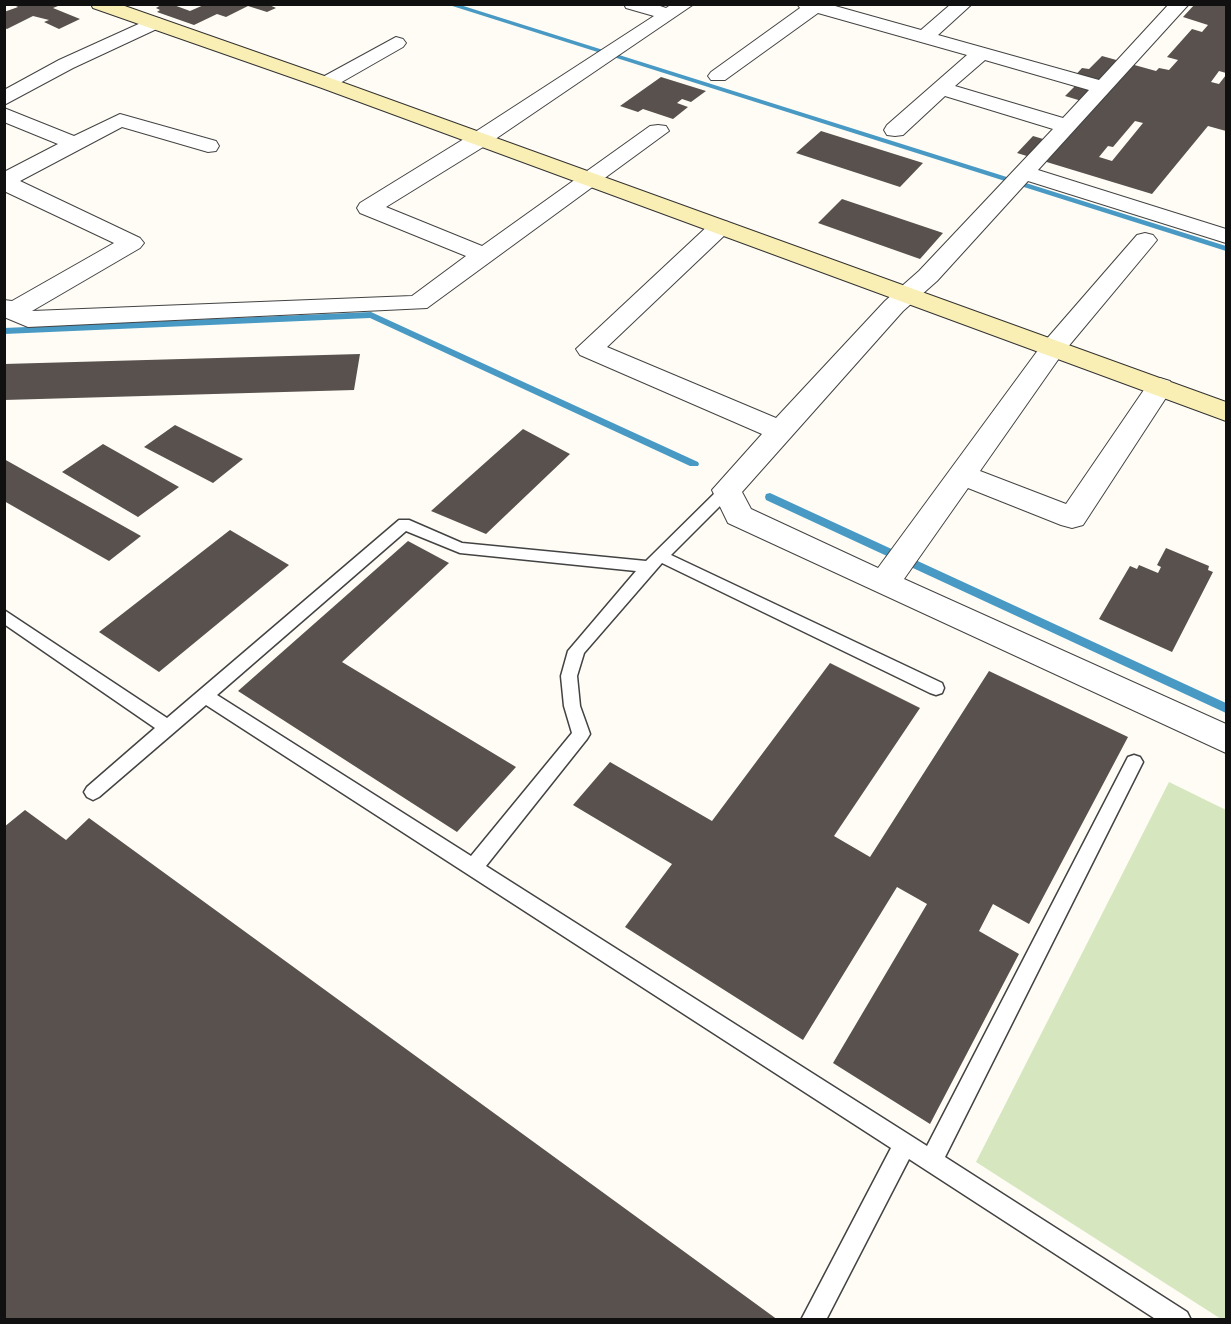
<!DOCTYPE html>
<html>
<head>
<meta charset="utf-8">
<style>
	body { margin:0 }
	#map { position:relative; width:1231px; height:1324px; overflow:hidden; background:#fefcf4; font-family:Bitter,serif }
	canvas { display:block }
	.frame { position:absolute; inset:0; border:6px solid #101010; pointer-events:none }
</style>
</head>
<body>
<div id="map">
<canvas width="1231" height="1324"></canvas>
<div class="frame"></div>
</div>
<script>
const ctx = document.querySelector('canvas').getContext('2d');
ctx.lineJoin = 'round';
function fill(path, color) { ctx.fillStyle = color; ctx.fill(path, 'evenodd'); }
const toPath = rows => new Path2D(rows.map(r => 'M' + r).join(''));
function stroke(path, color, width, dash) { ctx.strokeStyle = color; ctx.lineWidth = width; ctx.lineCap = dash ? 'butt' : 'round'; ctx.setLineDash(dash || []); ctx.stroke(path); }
fill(toPath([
	[1169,782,1226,810,1226,1319,1221,1319,976,1162]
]), '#d6e7bf');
fill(toPath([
	[446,4,457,4,1226,246,1226,251,446,4],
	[371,312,698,462,699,464,698,466,690,466,370,318,4,334,4,328,371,312],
	[770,493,1226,703,1226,713,766,500,765,497,766,494,770,493]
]), '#489ac4');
fill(toPath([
	[12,4,55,4,58,6,53,8,80,19,59,29,44,22,49,20,33,16,7,29,4,28,4,12,18,7],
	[163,4,171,4,190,11,206,4,267,4,276,8,267,12,248,6,226,17,217,14,194,25,157,12,160,10,156,8],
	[1195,4,1226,4,1226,73,1219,71,1211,82,1219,84,1226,75,1226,131,1208,126,1152,194,1017,153,1033,136,1060,144,1095,105,1065,96,1077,84,1069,82,1082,68,1089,69,1102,56,1156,71,1159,68,1169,70,1178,60,1167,57,1192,29,1202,32,1208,25,1183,17],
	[1135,121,1143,123,1112,161,1099,157,1108,146,1113,147],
	[661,77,706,91,691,102,682,99,677,103,688,107,673,119,643,109,638,112,620,106],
	[821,131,923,163,900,187,796,153],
	[842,199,943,233,920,259,818,223],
	[360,354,354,390,4,400,4,364],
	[175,425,243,459,213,483,144,447],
	[523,429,570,454,486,534,431,511],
	[103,444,179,487,138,517,62,472],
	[4,459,141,536,109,561,4,501],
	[230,530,289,565,159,672,99,632],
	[408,541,449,563,342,662,516,767,457,832,238,691],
	[1166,548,1209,566,1208,570,1213,572,1172,652,1099,619,1130,566,1137,569,1139,565,1158,573,1161,567,1157,565],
	[830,663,920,708,834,836,870,857,989,671,1128,737,1029,924,993,904,979,931,1019,954,930,1124,833,1063,927,904,897,887,803,1040,625,927,672,864,573,805,610,762,712,821],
	[25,810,66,840,89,818,778,1320,4,1320,4,827]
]), '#58514d');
const lane = toPath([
	[727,485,732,486,734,490,732,494,671,555,942,683,944,688,942,693,936,695,930,693,662,563,584,653,577,676,580,706,590,734,587,739,486,866,927,1146,1128,757,1134,755,1140,757,1143,762,945,1157,1187,1312,1191,1320,1157,1320,909,1159,826,1320,801,1320,891,1148,206,705,99,797,93,800,87,797,84,792,87,787,155,728,4,624,4,610,167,718,399,520,409,520,462,543,646,561,722,486,727,485],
	[406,531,460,553,636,571,568,651,561,676,564,706,572,733,471,856,217,695,406,531]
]);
const street = toPath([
	[624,4,654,4,666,8,672,4,694,4,488,144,386,207,482,246,650,126,658,125,666,126,669,131,427,308,28,327,4,317,4,300,12,301,114,243,4,191,4,172,58,144,4,122,4,108,74,136,120,114,216,141,219,146,216,151,208,152,122,127,20,181,140,238,144,243,140,248,32,311,412,296,466,256,360,213,357,208,360,203,472,134,654,16,626,8,624,4],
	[797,4,828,4,921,30,951,4,972,4,938,35,1099,80,1169,4,1189,4,1038,170,1226,229,1226,243,1028,181,937,281,903,311,742,492,751,509,878,568,1044,342,1137,235,1145,233,1153,235,1157,240,1153,245,1062,354,980,471,1066,504,1150,381,1160,378,1170,381,1173,387,1083,525,1072,528,1061,525,968,488,904,579,1226,724,1226,753,728,523,712,490,762,434,580,355,576,349,712,222,720,220,728,222,732,227,728,232,607,347,776,418,885,301,919,271,1053,129,945,96,903,135,895,136,887,135,884,130,887,125,967,55,818,13,725,80,711,80,708,76,711,72,800,8,797,4],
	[985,60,1089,90,1063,118,955,86,985,60],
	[154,17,161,19,163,23,161,27,73,68,4,105,4,90,59,60,154,17],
	[396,37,403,39,406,43,403,47,333,87,319,87,316,83,319,79,396,37]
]);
const secondary = toPath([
	[91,4,119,4,333,79,1226,402,1226,421,319,87,93,8,91,4]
]);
stroke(lane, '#434343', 3);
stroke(street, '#434343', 2);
stroke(secondary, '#323232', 2);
fill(lane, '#fff');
fill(street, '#fff');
fill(secondary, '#f9eeb4');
</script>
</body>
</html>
